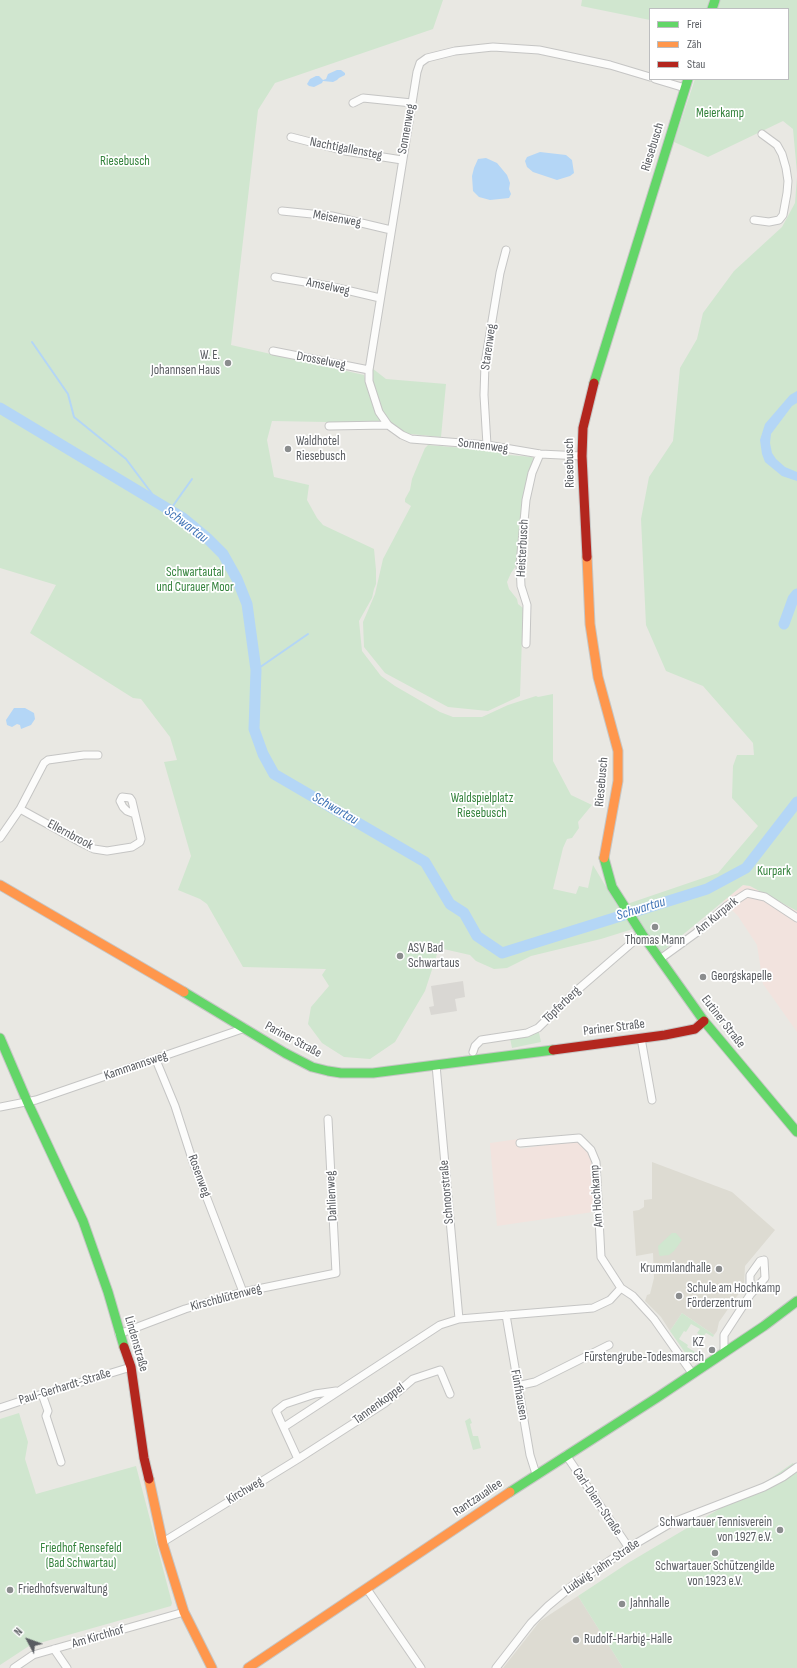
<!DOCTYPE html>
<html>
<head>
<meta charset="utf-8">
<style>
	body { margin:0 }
	#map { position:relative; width:797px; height:1668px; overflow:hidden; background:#e9e8e3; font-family:"Sofia Sans Condensed",sans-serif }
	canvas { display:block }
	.legend { position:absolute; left:649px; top:8px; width:140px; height:72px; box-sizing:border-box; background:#fff; border:1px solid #bdbec0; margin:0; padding:5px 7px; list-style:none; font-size:12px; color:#595c61 }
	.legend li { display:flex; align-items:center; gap:8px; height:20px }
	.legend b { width:20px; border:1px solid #bdbec0 }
	.north { position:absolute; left:8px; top:1620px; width:40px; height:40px; -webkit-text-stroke:3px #fff; paint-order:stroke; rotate:311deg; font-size:11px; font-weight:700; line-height:16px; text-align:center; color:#595c61 }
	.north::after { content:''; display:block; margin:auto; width:14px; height:18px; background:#595c61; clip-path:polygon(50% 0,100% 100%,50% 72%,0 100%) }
</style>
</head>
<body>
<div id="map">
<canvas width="797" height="1668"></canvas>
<ul class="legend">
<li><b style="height:5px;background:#63d668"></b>Frei</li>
<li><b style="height:5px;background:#ff974d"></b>Zäh</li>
<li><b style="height:5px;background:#b3261e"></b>Stau</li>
</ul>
<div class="north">N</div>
</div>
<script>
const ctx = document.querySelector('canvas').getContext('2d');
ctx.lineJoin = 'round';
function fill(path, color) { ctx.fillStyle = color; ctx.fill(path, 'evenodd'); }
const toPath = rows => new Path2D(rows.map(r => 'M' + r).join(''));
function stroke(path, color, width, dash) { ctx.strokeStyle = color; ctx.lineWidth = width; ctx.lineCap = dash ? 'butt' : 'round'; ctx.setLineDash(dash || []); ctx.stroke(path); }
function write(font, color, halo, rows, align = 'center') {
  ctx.font = font + ' "Sofia Sans Condensed",sans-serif'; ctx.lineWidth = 3.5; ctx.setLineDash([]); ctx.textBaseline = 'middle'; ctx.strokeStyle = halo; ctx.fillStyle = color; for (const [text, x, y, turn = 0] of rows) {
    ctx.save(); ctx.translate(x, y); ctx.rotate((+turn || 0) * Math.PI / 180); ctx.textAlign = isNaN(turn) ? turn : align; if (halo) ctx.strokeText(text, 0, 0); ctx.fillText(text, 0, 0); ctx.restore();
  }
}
fill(toPath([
	[463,981,465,997,455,999,457,1011,431,1015,429,1007,434,1006,431,986]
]), '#d9d7d3');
fill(toPath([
	[652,1162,732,1192,775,1230,745,1266,744,1286,719,1322,717,1331,714,1335,682,1313,670,1331,661,1317,645,1301,647,1295,650,1294,654,1278,653,1253,636,1256,633,1211,639,1210,644,1207,644,1200,652,1199],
	[578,1596,623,1668,503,1668,540,1621]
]), '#dddbd2');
fill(toPath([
	[743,885,750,886,797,911,797,1032,763,984,757,945,738,916,723,901],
	[518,1139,520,1149,578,1140,589,1154,591,1161,593,1172,593,1212,497,1226,490,1143]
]), '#f2e3de');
fill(toPath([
	[0,0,443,0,433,29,275,83,258,110,231,345,364,375,370,397,381,423,272,421,267,440,274,477,309,485,307,500,317,518,323,525,374,549,376,570,376,584,374,589,372,598,359,621,362,651,381,676,395,686,440,712,453,717,482,717,508,705,536,696,538,697,553,694,553,761,571,795,592,805,578,822,579,828,572,838,567,839,563,848,553,889,576,894,579,886,588,888,593,865,620,910,630,903,718,873,758,826,732,798,733,766,737,755,754,755,753,743,703,686,666,671,646,625,641,519,649,477,673,441,680,368,697,339,703,313,734,271,782,227,795,203,797,177,797,911,750,886,743,885,657,956,636,928,601,939,531,956,507,968,494,969,476,961,470,955,439,948,425,991,395,1042,370,1059,344,1057,322,1043,308,1024,311,1007,329,986,322,975,326,969,243,967,207,904,200,899,178,890,191,856,164,762,177,760,170,737,141,699,133,698,30,633,56,585,0,568],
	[582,0,710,0,707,9,650,9,650,20,581,6],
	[720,0,797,0,797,173,793,129,783,121,708,157,674,142,695,79,788,79,788,9,717,9],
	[372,368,386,379,446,384,441,437,411,434,408,435,389,424,381,411,372,380],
	[428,445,487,450,509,455,532,457,534,459,529,473,522,501,518,563,511,573,507,582,509,589,517,599,518,604,523,608,520,696,488,711,448,707,385,673,364,647,363,622,375,594,383,559,411,506,405,502,405,499,410,490,412,479,425,448],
	[538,1028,541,1042,512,1048,510,1038],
	[672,1233,676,1233,682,1240,674,1251,669,1255,660,1256,659,1255,658,1246],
	[682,1313,714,1335,713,1337,706,1333,703,1337,697,1333,700,1329,691,1324,686,1332,684,1331,679,1339,688,1345,687,1347,700,1355,697,1357,693,1358,686,1354,670,1331],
	[19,1413,28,1442,25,1459,36,1494,136,1466,172,1603,171,1606,29,1646,0,1665,0,1419],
	[470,1418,472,1423,470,1424,473,1436,478,1436,481,1448,473,1450,465,1421],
	[793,1463,797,1469,797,1668,623,1668,578,1596,628,1563,770,1479]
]), '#d0e6cf');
fill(toPath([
	[337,70,341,70,345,73,345,75,339,78,337,80,333,82,323,81,322,83,314,87,309,86,307,84,310,79,316,76,319,76,323,80,326,79,328,74],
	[540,152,566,155,572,160,574,173,570,176,557,180,533,172,527,167,525,161,527,157],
	[486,158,497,163,507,175,510,183,509,189,511,194,509,198,490,200,479,197,473,191,472,176,474,168,478,159],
	[797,391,797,403,792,406,771,434,770,443,772,453,776,459,785,467,797,472,797,481,782,476,765,462,762,454,760,440,765,424,790,395],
	[14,708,25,708,34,713,35,719,31,725,21,729,20,725,17,724,12,727,7,725,6,720]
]), '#b4d6f6');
stroke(toPath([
	[32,342,68,394,74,417,126,459,159,503],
	[170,510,192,479],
	[256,670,308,634]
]), '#b4d6f6', 2);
stroke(toPath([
	[0,408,183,518,207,538,223,554,237,579,247,604,256,670,254,729,263,754,274,774,425,862,450,904,464,913,477,936,502,953,707,889,746,868,797,802],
	[784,624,793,599,797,594]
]), '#b4d6f6', 11);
const street = toPath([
	[655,79,685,88],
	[353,103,363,98,412,103],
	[291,137,345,151,402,160],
	[282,211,332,216,391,230],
	[754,220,769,222,779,220,783,215,787,193,788,181,786,168,782,154,777,145,762,134],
	[275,277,329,286,380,298],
	[273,351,369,370],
	[329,426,388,425],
	[487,445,484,395,485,363,500,273,506,250],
	[582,456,540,454,487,445,411,439,402,435,388,425,379,412,369,381,369,370,417,72,420,63,427,58,455,51,493,47,539,50,610,65,650,77],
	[526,644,527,605,521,586,520,564,526,500,532,473,540,454],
	[20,809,80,842,94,849,107,851,132,847,140,842,141,839,132,801,130,798,122,797,120,801,123,807,127,811,135,814],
	[0,838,20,809,44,763,48,760,84,755,98,755],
	[660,959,696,933,727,906,747,893,765,897,797,918],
	[641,1038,652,1100],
	[473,1052,475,1046,481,1040,527,1033,538,1028,575,992,642,934],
	[156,1060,175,1106,193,1162,243,1292],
	[436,1065,459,1319],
	[0,1107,36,1100,245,1028],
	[520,1143,579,1138,591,1150,596,1162,601,1257,621,1288,633,1296,654,1319,692,1373],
	[506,1315,530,1455,536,1474],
	[119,1334,185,1309,243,1292,336,1273,328,1119],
	[724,1352,724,1335,750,1295,765,1278,764,1260,760,1261,750,1275,750,1295],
	[517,1386,535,1382,609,1345],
	[42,1394,48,1411,46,1416,61,1462],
	[0,1408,42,1394,131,1367],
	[284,1427,440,1325,459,1319,593,1308,610,1300,621,1288],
	[566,1455,629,1548],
	[298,1459,385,1403,413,1379,440,1370,450,1394],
	[163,1542,298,1459,276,1411,285,1404,315,1394,336,1391],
	[367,1589,421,1668],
	[54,1649,67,1668],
	[14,1668,33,1655,184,1612],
	[496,1668,531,1623,548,1606,572,1586,630,1547,671,1523,764,1487,783,1477,797,1467]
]);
const fast = toPath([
	[712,9,715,0],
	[594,383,688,79],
	[604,858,612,887,642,934,704,1021,797,1132],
	[184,992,285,1053,312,1067,328,1071,341,1073,373,1073,553,1050],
	[0,1038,27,1101,83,1221,108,1292,124,1347],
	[510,1492,658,1397,764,1326,797,1301]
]);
const slow = toPath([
	[587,557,590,624,598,677,618,751,618,781,604,858],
	[0,885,184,992],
	[149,1479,163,1544,184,1612,212,1668],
	[248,1668,510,1492]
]);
const jam = toPath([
	[587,557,582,456,583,428,594,383],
	[553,1050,665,1035,695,1029,704,1021],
	[124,1347,131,1367,144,1458,149,1479]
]);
stroke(street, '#c5c5c4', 9);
stroke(fast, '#c6c6c5', 11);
stroke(slow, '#c6c6c5', 11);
stroke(jam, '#c6c6c5', 11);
stroke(street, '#fcfcfb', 7);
stroke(fast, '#63d668', 9);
stroke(slow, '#ff974d', 9);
stroke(jam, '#b3261e', 9);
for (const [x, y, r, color] of [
	[228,363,4,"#8b8d8e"],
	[288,449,4,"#8b8d8e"],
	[655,927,4,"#8b8d8e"],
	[400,956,4,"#8b8d8e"],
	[703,977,4,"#8b8d8e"],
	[719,1269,4,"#8b8d8e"],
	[679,1296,4,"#8b8d8e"],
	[712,1350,4,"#8b8d8e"],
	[780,1530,4,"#8b8d8e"],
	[715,1553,4,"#8b8d8e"],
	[10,1590,4,"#8b8d8e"],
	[622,1604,4,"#8b8d8e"],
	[576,1640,4,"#8b8d8e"]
]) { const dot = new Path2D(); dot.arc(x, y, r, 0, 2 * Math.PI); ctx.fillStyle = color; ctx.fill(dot); stroke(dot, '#fff', 1.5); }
write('13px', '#35833d', '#fff', [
	["Meierkamp",720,114],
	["Riesebusch",125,162],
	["Schwartautal",195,573],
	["und Curauer Moor",195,588],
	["Waldspielplatz",482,799],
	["Riesebusch",482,814],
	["Kurpark",774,872],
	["Friedhof Rensefeld",81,1549],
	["(Bad Schwartau)",81,1564]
]);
write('13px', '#595c61', '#fff', [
	["Sonnenweg",407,129,-80],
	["Riesebusch",653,147,-73],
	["Nachtigallensteg",346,149,11],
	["Meisenweg",337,219,10],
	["Amselweg",328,287,12],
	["Starenweg",489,347,-82],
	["Drosselweg",321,361,11],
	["Sonnenweg",483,446,7],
	["Riesebusch",570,463,-91],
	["Heisterbusch",523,548,-87],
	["Riesebusch",602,782,-85],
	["Ellernbrook",70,835,28],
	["Am Kurpark",717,916,-39],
	["Töpferberg",562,1005,-44],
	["Eutiner Straße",723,1022,52],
	["Pariner Straße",614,1028,-7],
	["Pariner Straße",293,1040,28],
	["Kammannsweg",136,1066,-19],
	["Rosenweg",199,1176,70],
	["Schnoorstraße",447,1192,-95],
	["Dahlienweg",332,1196,-93],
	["Am Hochkamp",597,1196,-94],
	["Kirschblütenweg",226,1298,-15],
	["Lindenstraße",136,1344,74],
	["Paul-Gerhardt-Straße",65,1387,-17],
	["Fünfhausen",519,1395,80],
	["Tannenkoppel",379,1404,-36],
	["Kirchweg",245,1491,-31],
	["Rantzauallee",478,1498,-34],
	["Carl-Diem-Straße",597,1502,56],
	["Ludwig-Jahn-Straße",602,1567,-34],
	["Am Kirchhof",98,1637,-16]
]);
write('13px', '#595c61', '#fff', [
	["W. E.",220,356,"right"],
	["Johannsen Haus",220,371,"right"],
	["Waldhotel",296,442],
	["Riesebusch",296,457],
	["Thomas Mann",655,941,"center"],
	["ASV Bad",408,949],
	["Schwartaus",408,964],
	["Georgskapelle",711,977],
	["Krummlandhalle",711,1269,"right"],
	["Schule am Hochkamp",687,1289],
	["Förderzentrum",687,1304],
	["KZ",704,1343,"right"],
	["Fürstengrube-Todesmarsch",704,1358,"right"],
	["Schwartauer Tennisverein",772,1523,"right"],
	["von 1927 e.V.",772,1538,"right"],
	["Schwartauer Schützengilde",715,1567,"center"],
	["von 1923 e.V.",715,1582,"center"],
	["Friedhofsverwaltung",18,1590],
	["Jahnhalle",630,1604],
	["Rudolf-Harbig-Halle",584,1640]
], 'left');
write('italic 14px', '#4074b7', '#fff', [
	["Schwartau",186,525,37],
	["Schwartau",335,809,30],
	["Schwartau",641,909,-17]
]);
</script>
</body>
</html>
